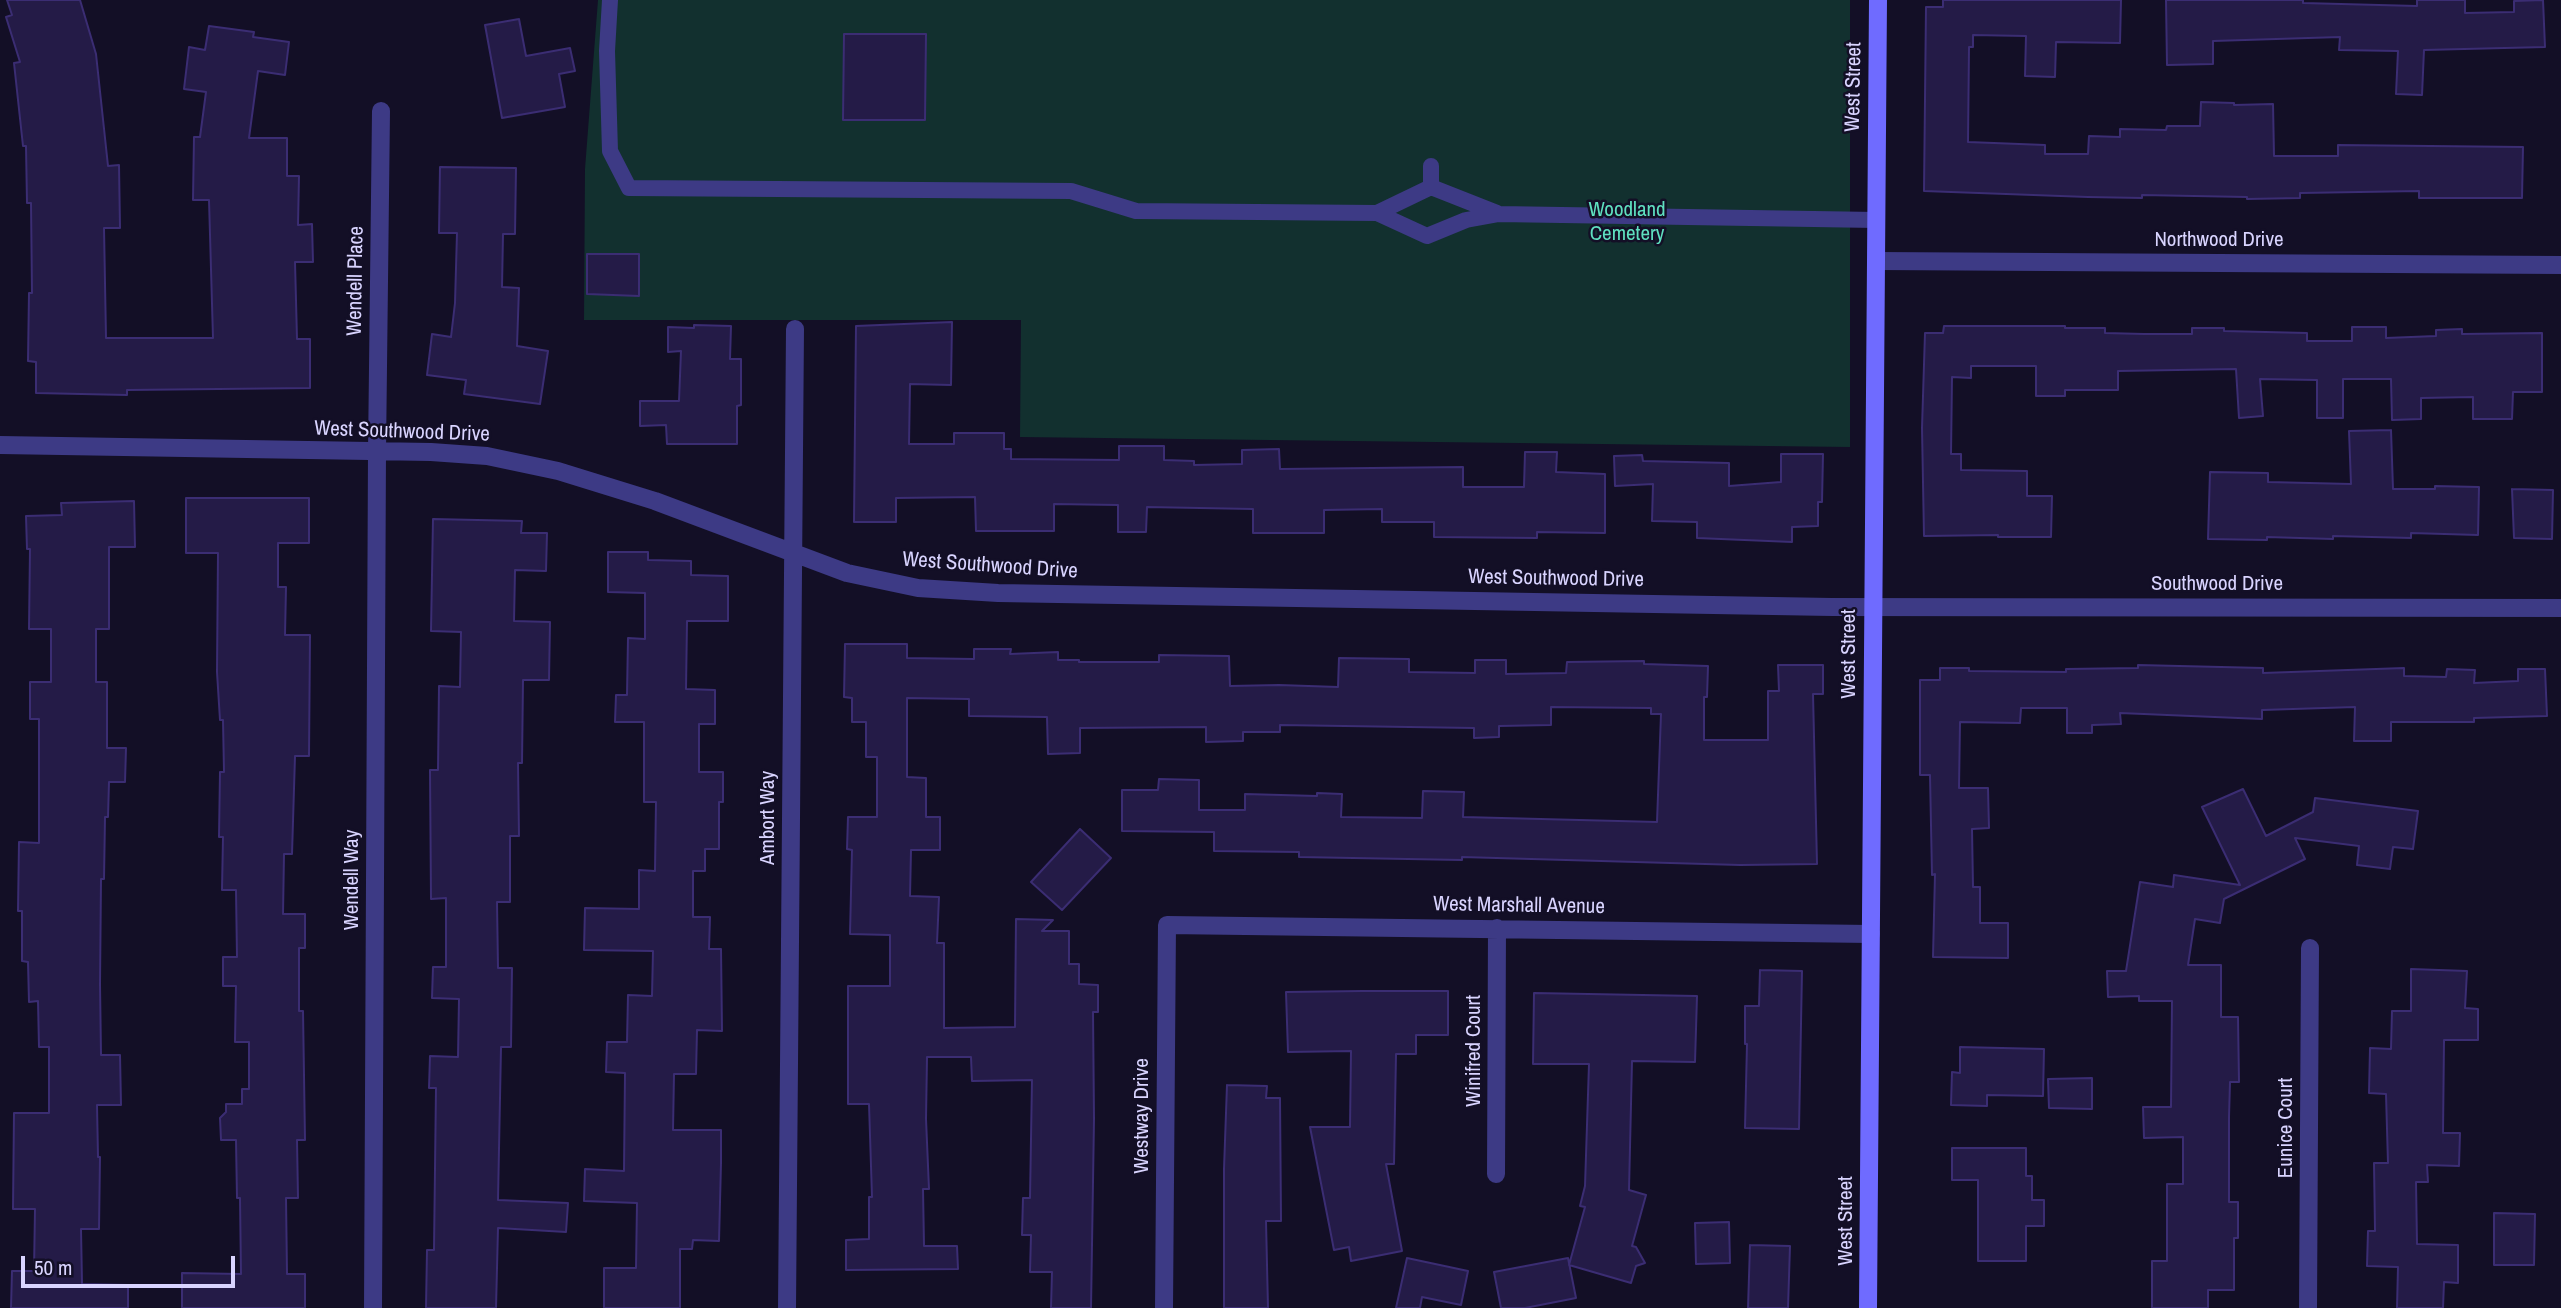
<!DOCTYPE html>
<html>
<head>
<meta charset="utf-8">
<style>
	body { margin:0 }
	#map { position:relative; width:2561px; height:1308px; overflow:hidden; background:#130f26; font-family:"Archivo Narrow",sans-serif }
	canvas { display:block }
	.scale { position:absolute; left:21px; top:1256px; width:214px; height:32px; box-sizing:border-box; border:4px solid #d9d4ff; border-top:0; padding-left:9px; font-size:21px; line-height:24px; white-space:nowrap; color:#d9d4ff; -webkit-text-stroke:5px #130f26; paint-order:stroke }
</style>
</head>
<body>
<div id="map">
<canvas width="2561" height="1308"></canvas>
<div class="scale">50 m</div>
</div>
<script>
const ctx = document.querySelector('canvas').getContext('2d');
ctx.lineJoin = 'round';
function fill(path, color) { ctx.fillStyle = color; ctx.fill(path, 'evenodd'); }
const toPath = rows => new Path2D(rows.map(r => 'M' + r).join(''));
function stroke(path, color, width, dash) { ctx.strokeStyle = color; ctx.lineWidth = width; ctx.lineCap = dash ? 'butt' : 'round'; ctx.setLineDash(dash || []); ctx.stroke(path); }
function write(font, color, halo, rows, align = 'center') {
  ctx.font = font + ' "Archivo Narrow",sans-serif'; ctx.lineWidth = 5; ctx.setLineDash([]); ctx.textBaseline = 'middle'; ctx.strokeStyle = halo; ctx.fillStyle = color; for (const [text, x, y, turn = 0] of rows) {
    ctx.save(); ctx.translate(x, y); ctx.rotate((+turn || 0) * Math.PI / 180); ctx.textAlign = isNaN(turn) ? turn : align; if (halo) ctx.strokeText(text, 0, 0); ctx.fillText(text, 0, 0); ctx.restore();
  }
}
fill(toPath([
	[598,0,1850,0,1850,447,1020,437,1021,320,584,320,585,169]
]), '#12302f');
const building = toPath([
	[7,0,80,0,96,54,108,166,119,165,120,228,104,228,106,338,213,338,209,200,193,200,194,137,200,137,206,92,184,89,189,47,205,50,209,26,254,32,253,37,289,42,285,75,258,71,249,138,287,138,287,176,299,176,298,225,312,224,313,262,295,262,297,339,310,339,310,388,127,390,127,395,36,393,36,362,28,361,29,293,32,293,31,203,27,203,26,146,23,146,14,63,20,62,6,17,12,15,7,0],
	[1943,0,2121,0,2120,43,2056,42,2055,77,2025,76,2026,36,1973,35,1973,47,1969,47,1968,142,2045,145,2045,154,2088,154,2089,136,2120,137,2120,129,2166,130,2167,126,2200,126,2201,102,2234,103,2234,105,2273,104,2274,156,2338,156,2338,145,2523,147,2522,198,2419,198,2419,191,2300,193,2300,198,2247,199,2247,197,2142,195,2142,198,2088,197,1924,191,1926,7,1943,7,1943,0],
	[2166,0,2303,0,2303,3,2417,6,2417,0,2465,0,2465,13,2514,12,2514,1,2543,0,2545,47,2424,50,2422,95,2396,94,2398,51,2339,50,2340,37,2213,41,2213,64,2167,65,2166,0],
	[519,19,526,56,570,48,575,71,559,74,565,107,502,118,485,25,519,19],
	[844,34,926,34,925,120,843,120,844,34],
	[440,167,516,168,515,234,503,234,502,287,519,288,517,346,548,351,540,404,464,394,466,380,427,375,432,334,451,337,455,303,457,233,439,233,440,167],
	[587,254,639,254,639,296,587,294,587,254],
	[952,322,951,385,910,384,909,444,954,444,954,433,1004,433,1004,449,1011,449,1011,459,1119,460,1119,446,1164,446,1164,460,1194,461,1194,465,1242,464,1242,450,1279,449,1280,469,1463,467,1463,487,1524,487,1525,452,1557,452,1556,472,1605,474,1605,533,1537,532,1537,538,1434,537,1434,522,1382,522,1382,509,1324,510,1324,533,1253,533,1253,509,1147,507,1146,532,1118,532,1118,505,1054,504,1054,531,976,531,975,497,896,498,896,522,854,522,856,326,952,322],
	[694,325,731,326,730,359,741,359,741,405,737,406,737,444,667,444,666,425,640,426,640,401,679,401,681,351,668,352,668,327,694,328,694,325],
	[1944,326,2065,326,2065,328,2105,328,2105,333,2144,334,2192,334,2192,328,2224,328,2224,331,2307,333,2307,341,2352,341,2352,327,2386,327,2386,338,2436,336,2436,330,2462,329,2462,334,2542,333,2542,392,2513,392,2512,419,2473,419,2473,397,2421,398,2421,419,2392,420,2391,379,2343,379,2343,418,2317,418,2317,380,2260,379,2263,416,2239,418,2236,369,2118,371,2118,390,2065,390,2065,396,2036,396,2036,366,1971,366,1971,378,1952,377,1951,454,1961,454,1961,470,2027,471,2027,496,2052,496,2051,537,1998,537,1998,535,1924,536,1922,428,1925,333,1943,333,1944,326],
	[2391,430,2393,489,2435,489,2435,486,2479,487,2478,535,2411,533,2411,538,2333,536,2333,539,2267,537,2267,540,2208,539,2210,472,2268,473,2268,482,2351,484,2349,431,2391,430],
	[1781,454,1823,454,1822,502,1818,502,1818,526,1792,527,1792,542,1697,538,1697,522,1652,521,1653,484,1615,486,1614,456,1642,455,1643,461,1729,463,1729,486,1781,482,1781,454],
	[2512,489,2553,490,2552,539,2514,538,2512,489],
	[186,498,309,498,309,543,278,543,278,587,286,587,285,635,310,635,309,756,295,756,292,854,284,854,283,914,305,914,305,948,299,948,299,1011,303,1011,305,1140,297,1140,298,1198,286,1198,287,1274,305,1274,305,1308,182,1308,182,1273,241,1274,240,1198,237,1198,236,1140,221,1140,220,1118,226,1112,226,1104,242,1104,242,1089,249,1089,249,1042,235,1042,236,986,223,986,223,957,237,957,236,890,222,890,223,837,219,837,220,772,224,772,223,720,220,720,217,672,218,553,186,553,186,498],
	[134,501,135,547,109,547,109,629,96,629,96,682,107,682,107,748,126,748,125,782,109,782,108,817,105,817,104,879,101,879,100,984,101,1055,120,1055,121,1105,97,1105,98,1157,100,1157,99,1229,81,1229,82,1284,128,1285,128,1308,11,1308,12,1271,34,1271,35,1209,13,1209,14,1113,49,1113,49,1047,39,1047,38,1001,29,1002,28,962,22,961,22,911,18,911,19,842,39,843,39,719,30,719,30,682,51,682,51,629,29,629,30,549,27,549,26,516,62,515,61,503,134,501],
	[433,519,522,521,521,533,547,533,546,571,515,570,514,621,550,622,549,680,523,680,522,763,518,763,519,836,510,836,510,902,497,902,498,968,512,968,511,1047,501,1047,498,1200,568,1203,566,1232,498,1228,496,1308,426,1308,427,1250,434,1250,436,1088,429,1088,430,1056,458,1057,459,999,432,998,433,967,446,967,446,898,431,899,430,770,438,770,439,686,460,687,461,632,431,631,433,519],
	[608,552,648,552,648,560,691,561,691,575,728,576,728,621,687,621,686,689,715,690,715,724,699,724,699,772,723,772,723,802,719,802,719,849,705,849,705,871,693,871,693,917,710,917,709,949,721,949,722,1031,697,1030,696,1074,674,1074,673,1130,721,1130,721,1163,719,1241,693,1240,692,1249,680,1249,680,1308,604,1308,604,1268,636,1268,637,1203,584,1201,585,1169,624,1171,625,1073,606,1072,607,1042,627,1042,628,995,652,996,653,951,584,950,585,908,639,909,639,870,655,871,656,802,644,802,644,722,615,722,616,695,627,695,628,638,645,639,645,593,608,592,608,552],
	[845,644,907,644,907,658,974,659,974,649,1011,649,1010,654,1058,652,1058,660,1079,660,1079,662,1159,662,1159,655,1229,656,1230,686,1279,685,1338,687,1339,658,1409,659,1409,672,1475,673,1475,660,1506,660,1506,674,1566,673,1567,662,1644,661,1644,664,1708,666,1707,697,1704,697,1704,740,1768,740,1768,691,1779,691,1778,665,1823,665,1823,694,1813,694,1817,864,1740,865,1462,857,1462,860,1299,857,1299,852,1214,851,1214,832,1122,831,1122,790,1158,790,1159,779,1199,780,1199,810,1245,810,1245,794,1317,796,1317,793,1342,794,1341,817,1422,818,1423,791,1464,792,1463,817,1657,822,1661,714,1651,714,1651,708,1551,707,1551,725,1499,726,1499,737,1474,738,1474,728,1280,725,1280,732,1243,732,1243,741,1206,742,1206,727,1080,728,1080,753,1048,754,1047,717,969,716,969,699,907,698,907,777,926,778,926,817,940,817,940,850,911,850,910,896,939,897,937,943,944,943,944,1028,1015,1027,1016,919,1053,920,1042,931,1069,931,1069,964,1079,964,1079,984,1098,985,1098,1012,1093,1012,1094,1119,1091,1308,1051,1308,1052,1272,1030,1272,1031,1235,1022,1235,1023,1198,1030,1198,1032,1080,972,1081,971,1057,927,1057,926,1119,929,1189,923,1189,924,1246,957,1246,958,1269,846,1270,846,1240,869,1239,869,1197,872,1197,869,1104,848,1104,848,986,890,986,890,935,850,934,852,850,847,849,848,817,877,817,877,757,866,757,866,722,852,722,852,698,844,697,845,644],
	[2138,665,2263,668,2263,673,2404,668,2404,676,2446,677,2447,669,2475,670,2474,683,2518,681,2518,669,2545,669,2547,716,2474,718,2474,722,2391,722,2391,741,2354,741,2355,707,2262,710,2262,719,2120,713,2121,724,2092,725,2092,733,2067,733,2067,708,2021,708,2020,723,1960,722,1959,788,1988,788,1989,828,1972,829,1973,887,1980,887,1980,923,2008,923,2008,958,1933,957,1935,874,1932,875,1930,775,1920,775,1920,680,1940,680,1940,668,1969,668,1969,671,2066,672,2066,669,2138,668,2138,665],
	[2243,789,2266,836,2313,812,2315,798,2418,811,2413,849,2393,847,2390,869,2357,865,2359,846,2295,838,2305,859,2224,899,2220,923,2195,919,2188,965,2221,965,2221,1017,2238,1017,2239,1082,2230,1082,2229,1117,2229,1202,2238,1202,2238,1238,2234,1238,2234,1290,2208,1290,2208,1308,2152,1308,2152,1261,2167,1261,2167,1184,2183,1184,2183,1137,2144,1138,2143,1107,2171,1107,2172,1001,2139,1001,2139,996,2108,997,2107,971,2126,971,2140,882,2173,887,2174,875,2240,885,2202,807,2243,789],
	[1080,829,1111,858,1062,910,1031,882,1080,829],
	[2411,969,2467,971,2465,1008,2478,1009,2478,1040,2444,1040,2443,1133,2460,1133,2459,1166,2427,1165,2428,1182,2416,1182,2417,1244,2458,1245,2458,1283,2444,1282,2443,1308,2397,1308,2398,1267,2367,1266,2368,1231,2375,1231,2374,1163,2388,1163,2386,1094,2369,1093,2370,1048,2391,1049,2392,1011,2411,1011,2411,969],
	[1760,970,1802,971,1799,1129,1745,1128,1747,1044,1745,1044,1745,1006,1759,1006,1760,970],
	[1363,991,1448,991,1448,1035,1416,1035,1416,1054,1396,1054,1394,1164,1386,1164,1402,1251,1351,1261,1349,1247,1334,1250,1310,1127,1350,1127,1351,1051,1288,1052,1286,992,1363,991],
	[1534,993,1697,996,1695,1062,1632,1061,1629,1190,1646,1195,1632,1246,1636,1247,1645,1263,1636,1266,1631,1283,1569,1265,1585,1207,1580,1206,1585,1186,1589,1064,1533,1064,1534,993],
	[1960,1047,2044,1049,2043,1096,1987,1095,1987,1106,1951,1105,1952,1072,1960,1073,1960,1047],
	[2092,1078,2092,1109,2049,1108,2048,1079,2092,1078],
	[1227,1085,1267,1086,1266,1098,1280,1098,1281,1221,1266,1221,1268,1308,1224,1308,1224,1169,1227,1085],
	[1952,1148,2026,1148,2026,1176,2032,1176,2032,1200,2044,1200,2044,1226,2026,1226,2026,1261,1978,1261,1978,1180,1952,1180,1952,1148],
	[2494,1213,2535,1214,2534,1265,2494,1265,2494,1213],
	[1729,1222,1730,1263,1696,1264,1695,1223,1729,1222],
	[1750,1245,1790,1246,1788,1308,1748,1308,1750,1245],
	[1407,1258,1468,1271,1461,1305,1422,1297,1420,1308,1396,1308,1407,1258],
	[1568,1258,1576,1298,1525,1308,1501,1308,1494,1272,1568,1258]
]);
fill(building, '#241b47');
stroke(building, '#3b2d73', 2);
stroke(toPath([
	[610,0,607,51,610,151,629,188,1071,191,1136,211,1377,213,1427,236,1466,220,1499,214,1876,220],
	[1431,187,1431,166],
	[1377,213,1431,187,1497,213]
]), '#3d3a85', 16);
stroke(toPath([
	[1876,261,2561,265],
	[0,445,431,452,487,456,558,471,655,501,847,573,918,588,998,593,1832,607,2561,608],
	[1496,1174,1497,928],
	[373,1308,377,452,381,111],
	[787,1308,795,329],
	[1164,1308,1167,925,1871,934],
	[2308,1308,2310,948]
]), '#3d3a85', 18);
stroke(toPath([
	[1868,1308,1878,0]
]), '#6f6bff', 18);
write('21px', '#d9d4ff', '#130f26', [
	["West Street",1854,87,-89],
	["Northwood Drive",2219,240],
	["Wendell Place",356,281,-89],
	["West Southwood Drive",402,432,2],
	["West Southwood Drive",990,566,4],
	["West Southwood Drive",1556,579,1],
	["Southwood Drive",2217,584],
	["West Street",1849,654,-90],
	["Ambort Way",768,818,-90],
	["Wendell Way",352,880,-90],
	["West Marshall Avenue",1519,906,1],
	["Winifred Court",1474,1051,-90],
	["Westway Drive",1142,1116,-90],
	["Eunice Court",2286,1128,-90],
	["West Street",1846,1221,-90]
]);
write('21px', '#5fe0c0', '#130f26', [
	["Woodland",1627,210],
	["Cemetery",1627,234]
]);
</script>
</body>
</html>
